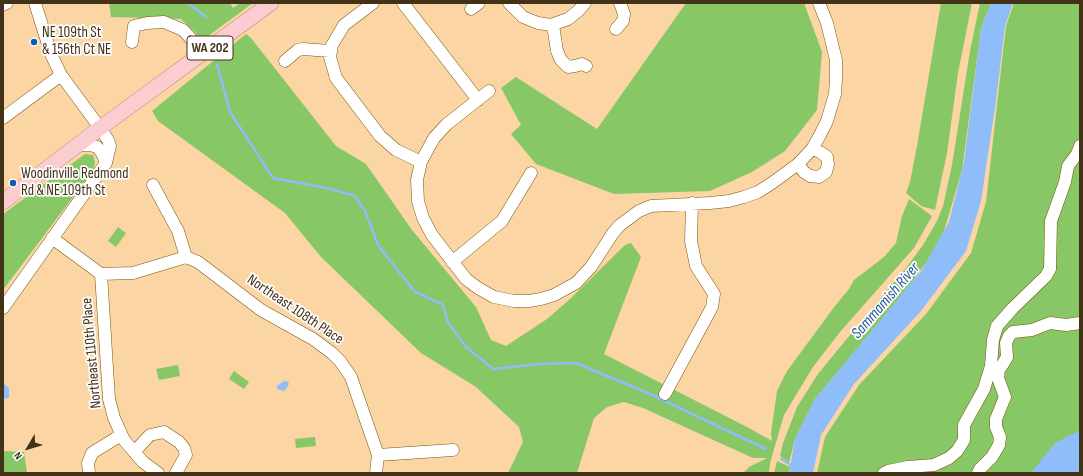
<!DOCTYPE html>
<html>
<head>
<meta charset="utf-8">
<style>
	body { margin:0 }
	#map { position:relative; width:1083px; height:476px; overflow:hidden; background:#fbd6a4; font-family:"Sofia Sans Condensed",sans-serif }
	canvas { display:block }
	.frame { position:absolute; inset:0; border:4px solid #443218; pointer-events:none }
	.north { position:absolute; left:8px; top:428px; width:40px; height:40px; -webkit-text-stroke:3px #fefefe; paint-order:stroke; rotate:232deg; font-size:11px; font-weight:700; line-height:16px; text-align:center; color:#443218 }
	.north::after { content:''; display:block; margin:auto; width:14px; height:18px; background:#443218; clip-path:polygon(50% 0,100% 100%,50% 72%,0 100%) }
</style>
</head>
<body>
<div id="map">
<canvas width="1083" height="476"></canvas>
<div class="frame"></div>
<div class="north">N</div>
</div>
<script>
const ctx = document.querySelector('canvas').getContext('2d');
ctx.lineJoin = 'round';
function fill(path, color) { ctx.fillStyle = color; ctx.fill(path, 'evenodd'); }
const toPath = rows => new Path2D(rows.map(r => 'M' + r).join(''));
function stroke(path, color, width, dash) { ctx.strokeStyle = color; ctx.lineWidth = width; ctx.lineCap = dash ? 'butt' : 'round'; ctx.setLineDash(dash || []); ctx.stroke(path); }
function write(font, color, halo, rows, align = 'center') {
  ctx.font = font + ' "Sofia Sans Condensed",sans-serif'; ctx.lineWidth = 3.5; ctx.setLineDash([]); ctx.textBaseline = 'middle'; ctx.strokeStyle = halo; ctx.fillStyle = color; for (const [text, x, y, turn = 0] of rows) {
    ctx.save(); ctx.translate(x, y); ctx.rotate((+turn || 0) * Math.PI / 180); ctx.textAlign = isNaN(turn) ? turn : align; if (halo) ctx.strokeText(text, 0, 0); ctx.fillText(text, 0, 0); ctx.restore();
  }
}
fill(toPath([
	[109,3,230,3,233,8,240,3,253,3,200,42,196,33,181,19,111,17],
	[686,3,804,3,822,52,817,110,785,151,752,172,710,191,614,194,536,164,511,134,521,125,501,88,516,77,597,129],
	[941,3,972,3,958,73,947,153,935,210,921,206,906,193,910,182,917,146],
	[980,3,991,3,981,29,962,170,944,231,928,260,907,289,815,399,795,439,789,463,780,456,783,443,797,407,818,374,840,347,906,268,923,245,937,221,943,206,952,165,970,51],
	[1014,3,1080,3,1080,473,817,473,825,437,859,385,926,314,971,253,986,202,1006,26],
	[246,34,251,38,336,146,366,164,412,230,476,307,491,340,506,346,547,319,570,299,625,245,631,243,641,257,604,354,747,427,772,441,771,433,777,391,787,371,835,306,849,289,854,280,884,257,896,243,902,216,909,199,932,216,914,248,840,332,813,367,784,415,770,463,769,473,743,473,749,467,767,458,753,458,643,408,624,402,607,407,594,418,577,473,508,473,523,442,519,427,476,387,421,353,321,257,285,213,158,121,152,111],
	[85,154,93,155,95,162,94,169,3,290,3,214],
	[118,227,126,233,116,247,108,241],
	[178,365,180,376,159,380,156,369],
	[234,371,249,382,244,389,229,379],
	[315,437,316,446,296,448,295,439],
	[3,451,24,452,27,473,3,473],
	[777,461,790,467,789,473,774,473]
]), '#88c766');
fill(toPath([
	[991,3,1013,3,1005,26,996,101,981,201,966,251,921,311,854,384,821,435,813,473,789,473,795,439,815,399,922,270,949,222,964,162,981,29],
	[284,381,288,382,289,384,286,389,284,391,277,389,277,386],
	[3,383,9,388,9,398,3,399],
	[1080,430,1080,473,1031,473,1055,443]
]), '#8ebdfa');
stroke(toPath([
	[188,3,206,17],
	[217,64,230,112,273,178,331,189,355,196,365,211,378,245,414,291,443,305,448,322,466,347,493,369,539,364,576,363,648,393,766,449],
	[781,459,792,466]
]), '#8ebdfa', 2.5);
const minor = toPath([
	[373,3,344,25,332,45,330,57,336,78,380,136,396,150,421,162,417,180,418,201,423,218,432,235,466,279,478,288,494,297,514,301,529,301,541,299,554,295,576,283,591,267,613,233,620,225,639,211,651,206,710,203,729,201,744,197,758,192,772,183,798,164,812,149,819,137,827,121,835,94,836,79,836,60,827,23,819,3],
	[403,3,478,100],
	[509,3,523,17,538,23,551,25,568,19,578,11,585,3],
	[3,5,7,3],
	[471,9,479,3],
	[553,25,557,51,561,60,568,67,575,66,582,64,586,66],
	[616,29,623,21,624,14,620,3],
	[132,42,134,26,147,23,164,22,183,30,204,53],
	[285,61,298,50,303,49,330,51],
	[3,118,61,75],
	[77,145,91,145,97,147,102,153,106,163],
	[421,162,434,138,447,124,489,91],
	[798,164,804,172,810,176,819,177,826,172,828,164,827,157,820,152,812,149],
	[153,185,178,231,186,257],
	[52,238,101,274,109,399,114,418,124,440,143,462,158,473],
	[186,257,198,262,261,310,313,339,332,353,340,361,351,377,378,455,376,473],
	[452,262,502,221,531,173],
	[101,274,133,273,186,257],
	[3,308,106,163,110,146,108,140,100,128,61,75,51,54,35,3],
	[665,394,712,307,714,294,696,266,691,241,692,203],
	[134,452,150,435,164,432,179,442,184,448,186,455,176,473],
	[378,455,453,450],
	[89,473,88,463,92,453,121,435],
	[884,473,888,471,908,467,934,465,949,458,957,451,964,440,964,425,984,389,991,366,993,340,997,326,1013,308,1046,276,1050,269,1051,221,1065,182,1068,166,1077,154,1080,146],
	[978,473,980,469,992,457,999,445,1000,437,996,427,996,419,1005,397,998,378,999,370,1003,364,1007,357,1006,343,1009,336,1013,332,1032,330,1050,323,1066,325,1080,323]
]);
const major = toPath([
	[3,202,100,128,271,3]
]);
stroke(minor, '#7c540b', 13);
stroke(major, '#ba817b', 16);
stroke(minor, '#fff', 12);
stroke(major, '#fbcdd0', 15);
for (const [x, y, r, color] of [
	[34,42,4,"#155bab"],
	[13,183,4,"#155bab"]
]) { const dot = new Path2D(); dot.arc(x, y, r, 0, 2 * Math.PI); ctx.fillStyle = color; ctx.fill(dot); stroke(dot, '#fefefe', 1.5); }
for (const [x, y, w] of [
	[210,48,46]
]) { const box = new Path2D(); box.roundRect(x - w / 2, y - 12, w, 24, 3); ctx.fillStyle = '#fefefe'; ctx.fill(box); stroke(box, '#443218', 1); }
write('bold 14px', '#443218', null, [
	["WA 202",210,48]
]);
write('15px', '#443218', '#fefefe', [
	["NE 109th St",42,33],
	["& 156th Ct NE",42,50],
	["Woodinville Redmond",21,174],
	["Rd & NE 109th St",21,191]
], 'left');
write('15px', '#443218', '#fefefe', [
	["Northeast 108th Place",295,310,34],
	["Northeast 110th Place",92,353,-95]
]);
write('italic 16px', '#235899', '#fefefe', [
	["Sammamish River",886,301,-49]
]);
</script>
</body>
</html>
